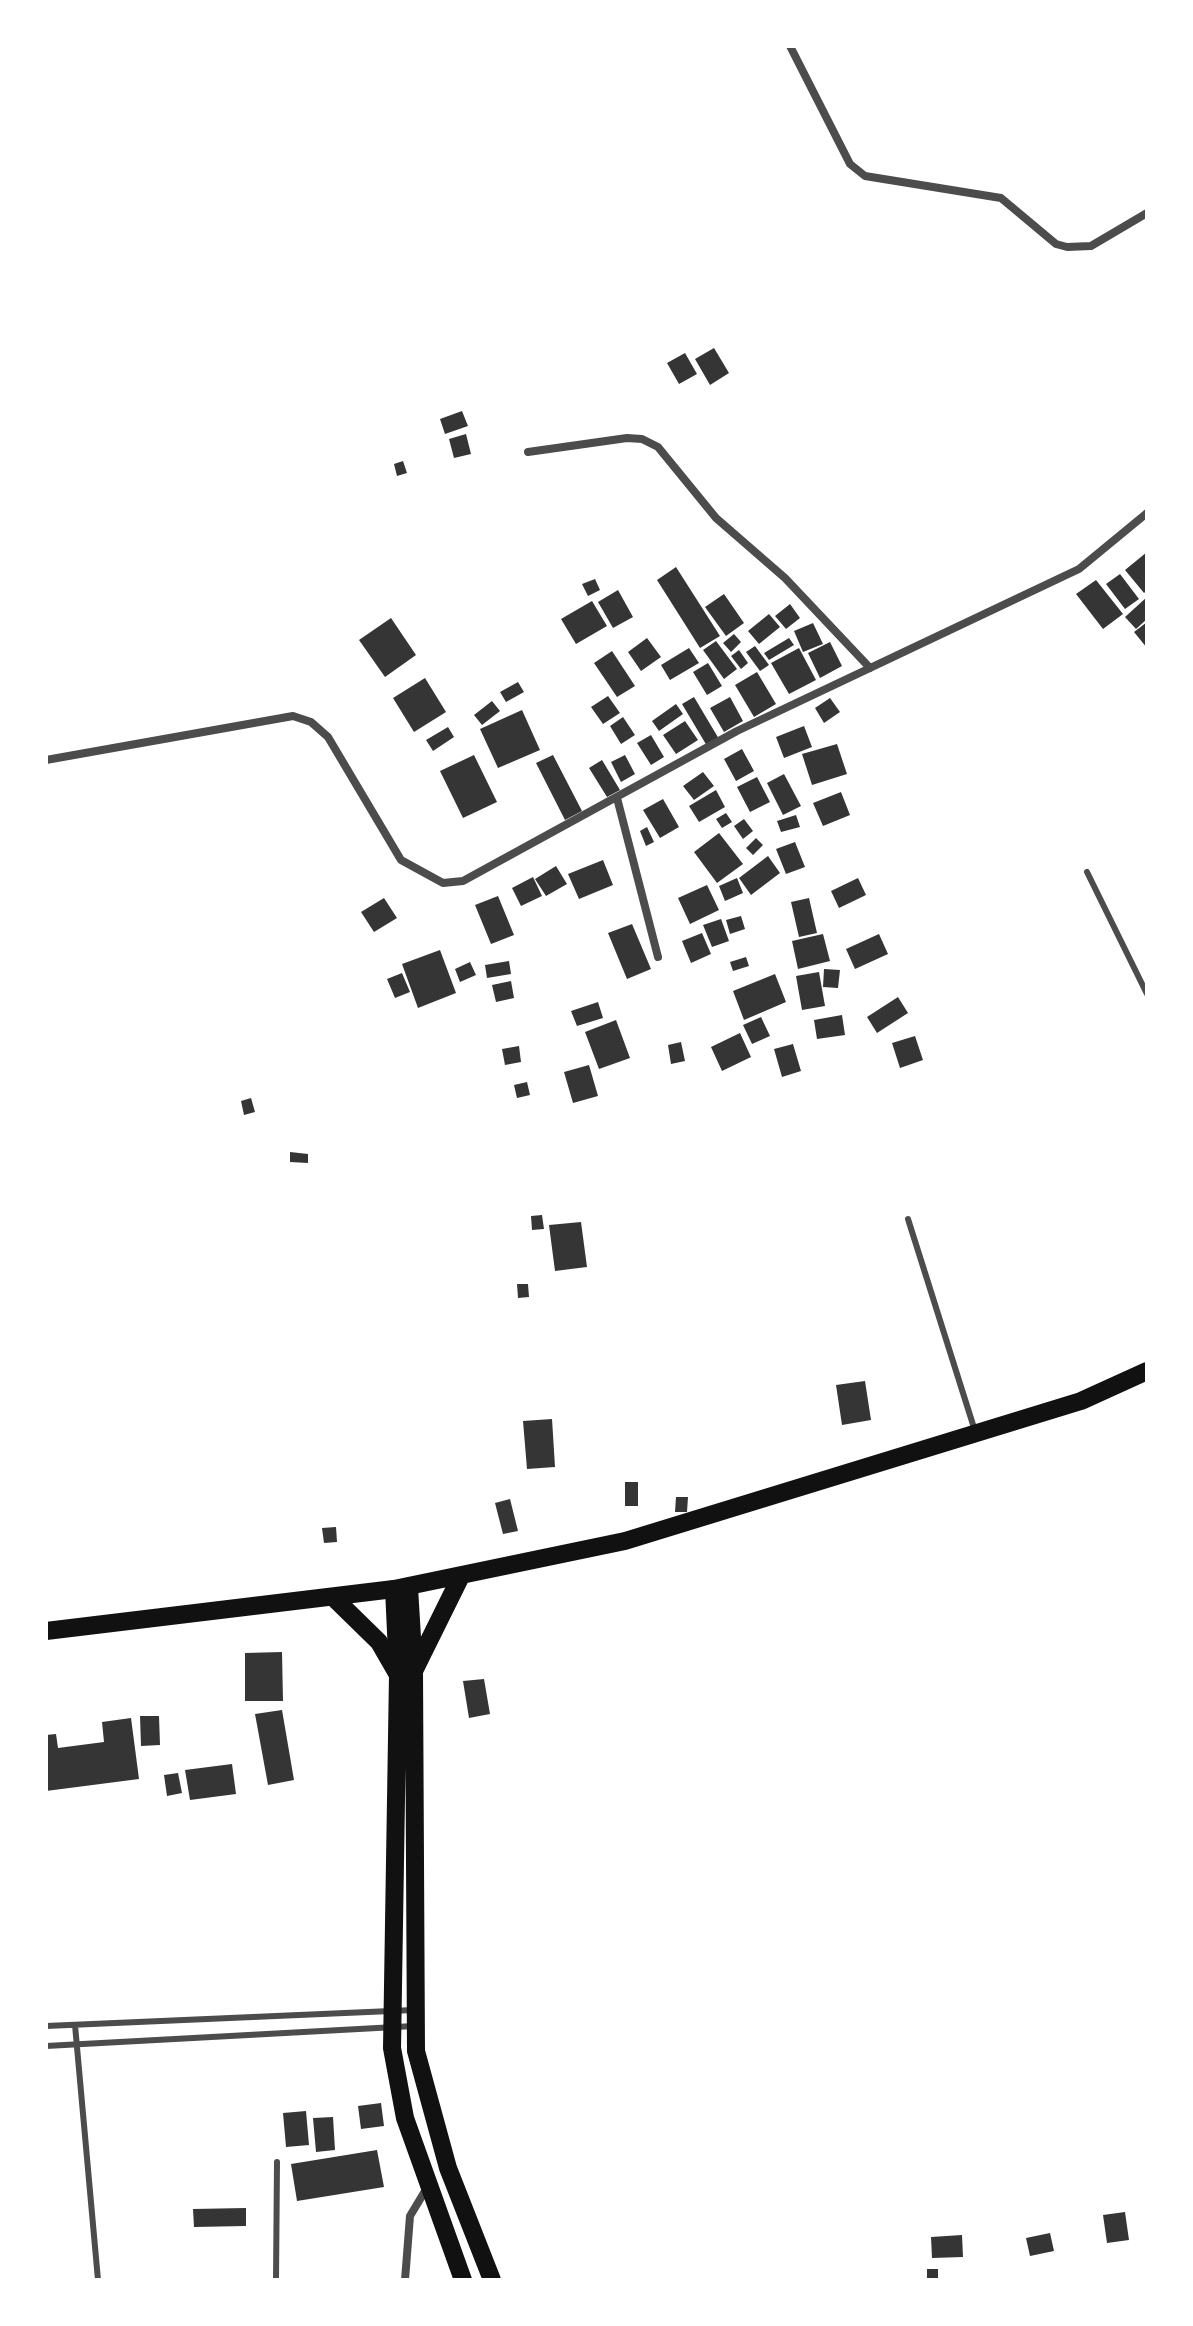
<!DOCTYPE html>
<style>
body{margin:0}
#map{position:relative;width:1193px;height:2326px;overflow:hidden;background:#fff;font-family:"Roboto Condensed",sans-serif}
canvas{display:block}
.frame{position:absolute;inset:0;border:48px solid #fff;pointer-events:none}
</style>
<div id="map">
<canvas width="1193" height="2326"></canvas>
<div class="frame"></div>
</div>
<script>
const ctx = document.querySelector('canvas').getContext('2d');
ctx.lineJoin = 'round';
function fillPath(path, color) { ctx.fillStyle = color; ctx.fill(path, 'evenodd'); }
const shape = rows => new Path2D(rows.map(r => 'M' + r).join(''));
function strokePath(path, color, width, dash) { ctx.strokeStyle = color; ctx.lineWidth = width; ctx.lineCap = dash ? 'butt' : 'round'; ctx.setLineDash(dash || []); ctx.stroke(path); }
const building = shape([
 [714,348,729,373,710,385,695,359],
 [685,353,697,374,679,384,667,363],
 [462,411,468,426,445,434,440,419],
 [466,434,471,454,454,458,449,439],
 [403,461,407,473,397,476,394,464],
 [1147,552,1147,590,1144,593,1125,570],
 [676,567,720,636,700,648,657,580],
 [1120,574,1139,599,1125,609,1106,584],
 [595,579,600,590,588,596,582,584],
 [1096,580,1123,614,1103,629,1076,594],
 [618,590,633,617,613,628,598,602],
 [724,594,744,623,726,636,705,607],
 [1147,597,1147,619,1136,629,1125,617],
 [592,601,607,626,576,644,561,619],
 [790,604,800,618,786,629,775,616],
 [769,614,780,627,759,644,748,631],
 [391,618,416,655,385,677,359,640],
 [1147,622,1147,648,1134,632],
 [813,623,823,644,803,652,794,631],
 [734,634,741,642,731,652,723,643],
 [647,638,661,657,641,671,628,652],
 [789,638,794,645,769,660,764,653],
 [716,641,737,669,724,679,703,650],
 [830,642,842,666,820,678,808,653],
 [755,646,769,665,760,671,746,652],
 [689,648,699,663,670,680,661,665],
 [799,648,816,680,789,694,771,663],
 [739,650,748,663,741,669,731,656],
 [612,651,635,686,617,697,594,663],
 [708,663,722,686,707,695,693,672],
 [757,672,776,704,754,717,735,685],
 [425,678,446,712,414,732,393,698],
 [518,682,524,692,506,702,500,692],
 [608,696,620,713,603,724,591,707],
 [694,697,719,739,707,746,682,704],
 [730,697,743,721,724,732,710,708],
 [830,698,840,712,824,723,815,708],
 [492,701,500,711,482,725,474,715],
 [676,704,683,714,659,731,652,721],
 [522,710,540,750,498,768,480,729],
 [623,717,635,735,621,744,610,726],
 [685,721,698,740,676,754,663,735],
 [804,726,812,747,784,758,776,737],
 [448,727,454,737,433,751,426,740],
 [651,735,664,757,651,765,637,743],
 [837,744,847,774,812,785,802,754],
 [742,749,754,771,736,781,724,759],
 [474,755,497,802,463,818,440,771],
 [553,755,582,811,565,820,536,763],
 [625,755,635,774,621,782,611,762],
 [602,760,620,790,607,797,589,768],
 [703,772,714,786,694,800,683,786],
 [784,774,801,806,783,815,767,783],
 [757,777,770,802,750,812,737,787],
 [716,790,725,807,699,822,689,806],
 [841,792,850,815,823,826,813,803],
 [663,799,679,827,660,838,643,810],
 [726,813,732,822,722,828,716,819],
 [796,815,800,827,781,832,777,821],
 [744,819,753,831,743,839,734,826],
 [647,827,654,842,646,846,640,831],
 [719,833,743,864,717,883,694,852],
 [756,838,763,845,753,855,746,848],
 [795,842,805,867,786,874,776,849],
 [768,856,780,873,751,895,739,878],
 [603,860,613,885,579,899,568,874],
 [556,866,567,884,546,896,535,879],
 [533,877,542,896,521,906,512,888],
 [737,878,743,893,725,901,719,886],
 [858,878,866,895,839,908,831,891],
 [707,885,719,910,690,924,678,898],
 [498,896,514,935,491,944,475,905],
 [384,898,397,918,374,932,361,912],
 [809,898,817,933,799,937,791,902],
 [741,916,745,929,730,934,726,920],
 [721,919,729,941,712,947,703,925],
 [632,924,651,969,627,979,608,933],
 [702,933,711,954,691,963,682,941],
 [823,934,830,961,798,969,792,941],
 [879,934,888,954,855,969,846,949],
 [440,950,456,993,418,1008,402,964],
 [746,957,749,966,733,971,730,962],
 [509,961,511,974,487,978,485,965],
 [470,962,476,975,460,982,455,969],
 [824,969,840,970,838,988,823,987],
 [819,972,825,1006,802,1010,796,976],
 [402,973,410,992,395,998,387,979],
 [775,974,786,1002,744,1020,733,991],
 [511,981,514,998,496,1002,492,985],
 [898,997,908,1013,877,1033,867,1017],
 [598,1002,603,1018,577,1026,571,1011],
 [842,1015,845,1035,817,1039,814,1020],
 [761,1017,770,1036,752,1044,743,1025],
 [616,1020,630,1058,599,1069,585,1032],
 [740,1033,751,1057,722,1071,711,1047],
 [915,1036,923,1060,900,1068,892,1043],
 [681,1042,685,1061,671,1064,668,1045],
 [793,1044,801,1071,782,1077,774,1049],
 [519,1046,521,1062,505,1065,502,1049],
 [589,1065,598,1096,573,1103,564,1072],
 [527,1082,530,1095,517,1098,514,1085],
 [251,1098,255,1112,244,1115,241,1101],
 [290,1152,308,1154,308,1163,290,1162],
 [542,1215,544,1229,532,1230,531,1216],
 [581,1222,587,1267,555,1271,549,1225],
 [517,1284,528,1284,529,1297,518,1298],
 [865,1381,871,1420,842,1425,836,1385],
 [552,1419,555,1467,527,1469,523,1421],
 [625,1482,638,1482,638,1506,625,1506],
 [676,1497,688,1497,687,1512,675,1512],
 [510,1499,518,1531,503,1534,495,1503],
 [336,1527,337,1542,324,1543,322,1528],
 [282,1652,283,1701,245,1701,245,1653],
 [484,1679,490,1714,469,1718,463,1681],
 [282,1710,294,1780,268,1785,255,1714],
 [140,1716,159,1716,160,1745,141,1746],
 [131,1718,139,1779,46,1791,46,1735,56,1734,58,1748,104,1742,102,1722],
 [232,1764,236,1794,190,1800,185,1770],
 [178,1773,182,1793,167,1796,164,1775],
 [381,2103,384,2126,361,2129,358,2106],
 [306,2111,309,2145,286,2147,283,2113],
 [333,2117,335,2150,316,2152,313,2118],
 [377,2150,384,2187,297,2201,291,2164],
 [246,2208,246,2226,194,2227,193,2209],
 [1125,2212,1129,2240,1107,2243,1103,2215],
 [1050,2233,1054,2251,1030,2256,1026,2238],
 [962,2235,963,2257,932,2258,931,2237],
 [927,2269,938,2269,938,2280,927,2280]
]);
const service = shape([
 [1087,872,1147,994],
 [908,1219,975,1431],
 [75,2025,98,2280],
 [46,2026,414,2010],
 [46,2046,414,2026],
 [276,2280,277,2162]
]);
const minor = shape([
 [790,46,850,164,865,176,1001,198,1056,244,1067,247,1091,246,1147,213],
 [528,452,627,438,642,439,658,447,716,518,785,578,870,668],
 [46,760,293,716,311,722,328,737,401,860,443,883,463,881,737,731,1079,569,1147,513],
 [617,798,658,957],
 [405,2280,410,2216,428,2186]
]);
const primary = shape([
 [409,1587,414,1671,416,2051,448,2168,492,2280],
 [394,1589,398,1675,392,2048,405,2118,463,2280]
]);
const trunk = shape([
 [333,1597,379,1642,398,1675],
 [46,1631,394,1589,625,1541,1081,1401,1147,1371],
 [414,1671,461,1576]
]);
fillPath(building, '#353535');
strokePath(service, '#4c4c4c', 6);
strokePath(minor, '#4c4c4c', 8);
strokePath(primary, '#111', 18);
strokePath(trunk, '#111', 18);
</script>
